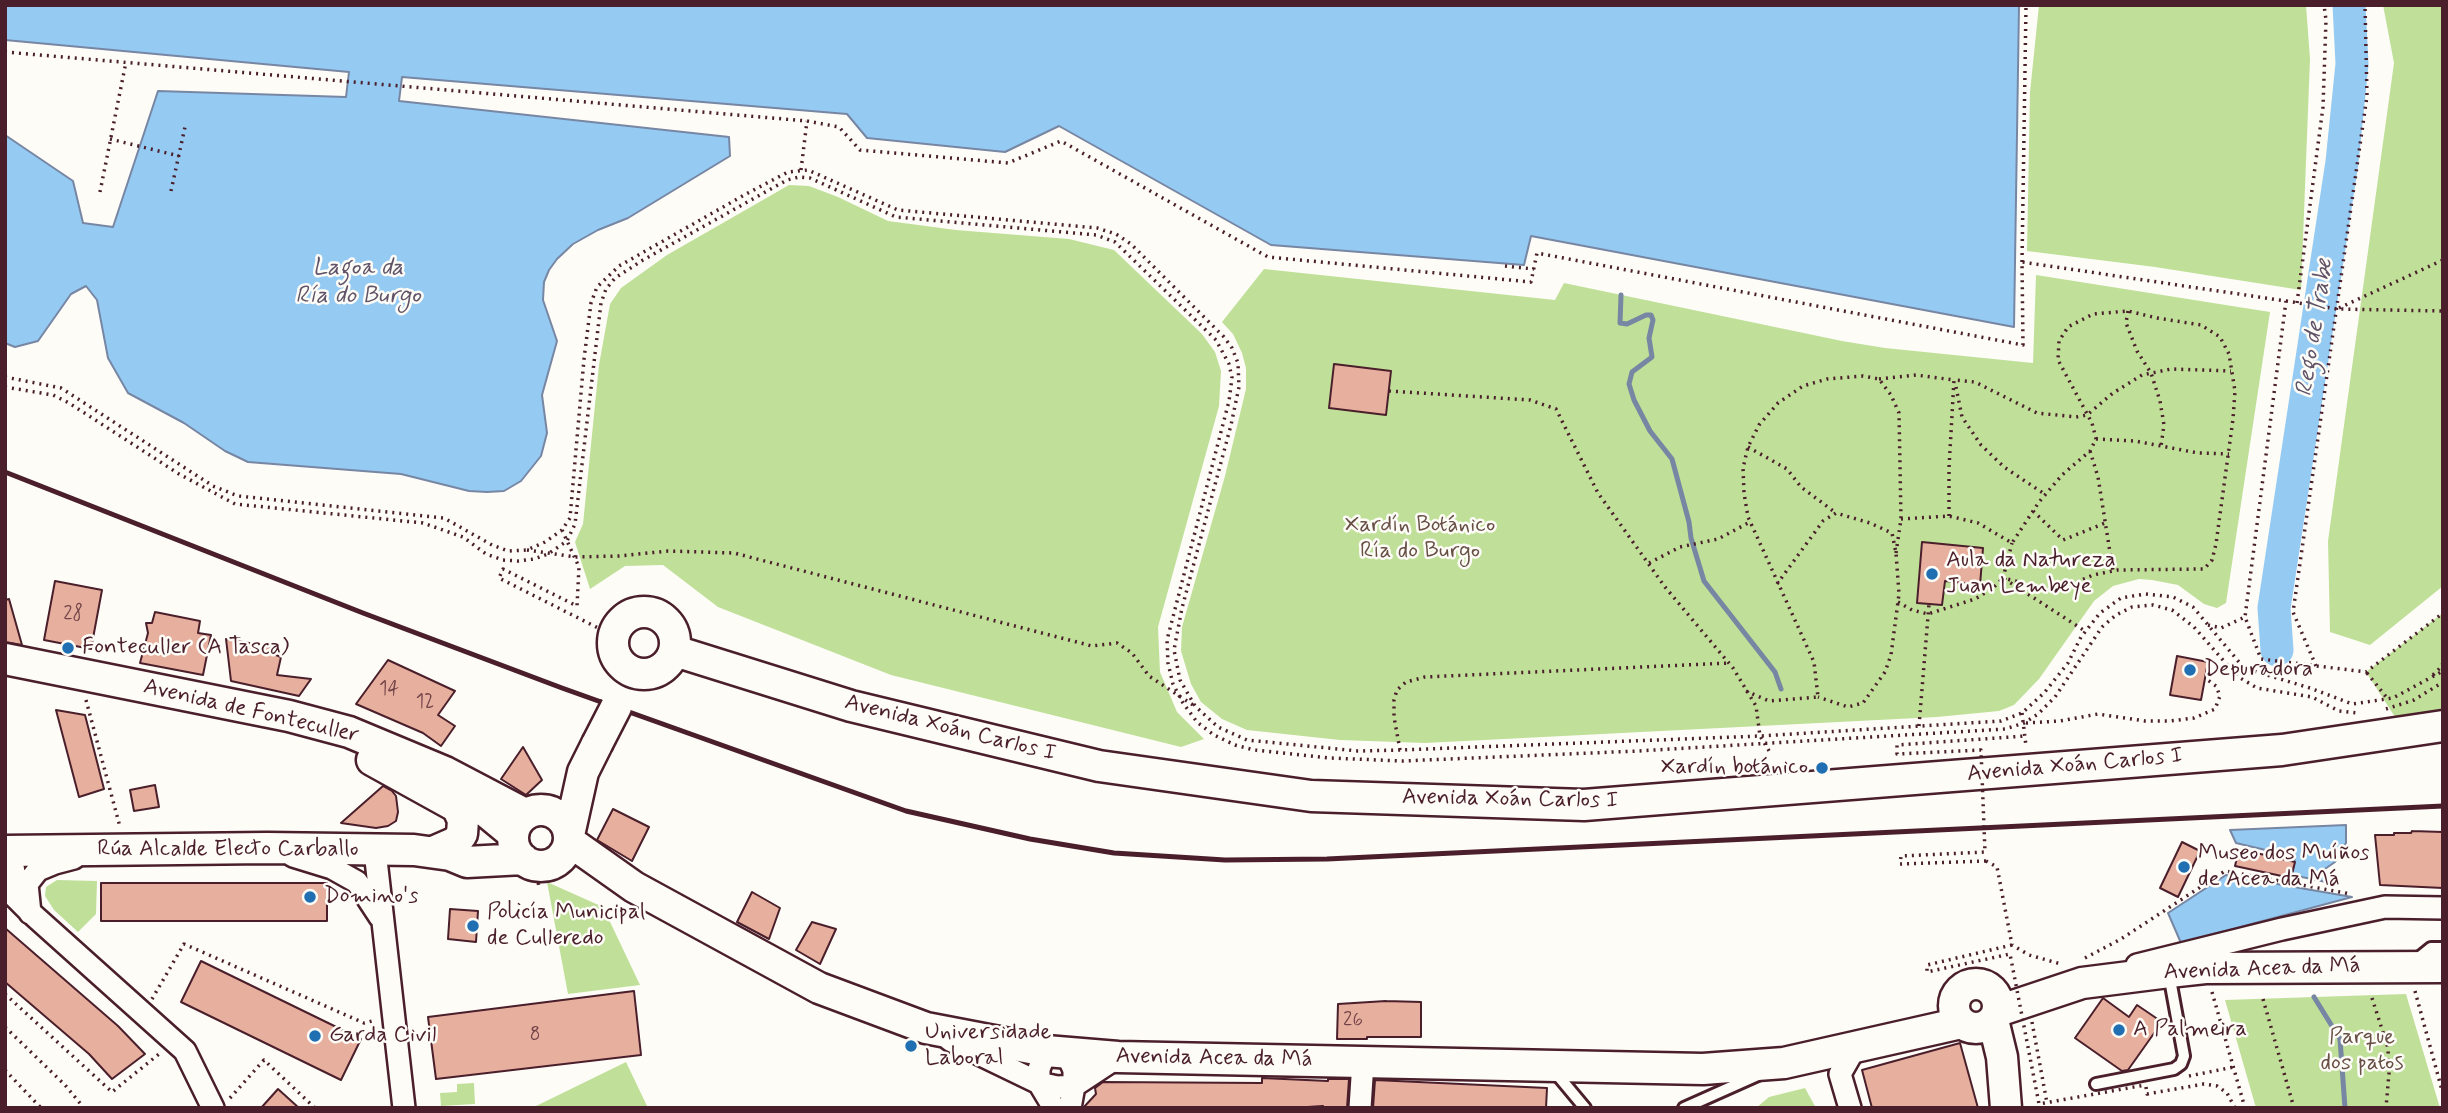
<!DOCTYPE html>
<meta charset="utf-8">
<style>
body{margin:0}
#map{position:relative;width:2448px;height:1113px;overflow:hidden;background:#fdfcf7;font-family:Mynerve,sans-serif}
canvas{display:block}
.frame{position:absolute;inset:0;border:7px solid #4a1f2b;pointer-events:none}
</style>
<div id="map">
<canvas width="2448" height="1113"></canvas>
<div class="frame"></div>
</div>
<script>
const ctx = document.querySelector('canvas').getContext('2d');
ctx.lineJoin = 'round';
function fillPath(path, color) { ctx.fillStyle = color; ctx.fill(path, 'evenodd'); }
const shape = rows => new Path2D(rows.map(r => 'M' + r).join(''));
function strokePath(path, color, width, dash) { ctx.strokeStyle = color; ctx.lineWidth = width; ctx.lineCap = dash ? 'butt' : 'round'; ctx.setLineDash(dash || []); ctx.stroke(path); }
function label(font, color, halo, rows, align = 'center') {
  ctx.font = font + ' Mynerve,sans-serif'; ctx.lineWidth = 5; ctx.setLineDash([]); ctx.textBaseline = 'middle'; ctx.strokeStyle = halo; ctx.fillStyle = color; for (const [text, x, y, turn = 0] of rows) {
    ctx.save(); ctx.translate(x, y); ctx.rotate((+turn || 0) * Math.PI / 180); ctx.textAlign = isNaN(turn) ? turn : align; if (halo) ctx.strokeText(text, 0, 0); ctx.fillText(text, 0, 0); ctx.restore();
  }
}
const green = shape([
 [2039,5,2306,5,2310,59,2301,290,2155,267,2027,251,2030,92],
 [2383,5,2443,5,2443,586,2370,645,2330,632,2328,541,2394,63],
 [789,185,809,186,838,197,888,221,956,230,1069,239,1114,250,1202,334,1215,352,1221,371,1219,406,1158,627,1160,672,1177,712,1204,739,1181,747,891,675,718,607,663,565,625,566,590,589,575,542,583,524,599,365,610,304,621,288,667,255],
 [1264,269,1555,300,1564,283,1842,341,1885,348,2033,363,2036,275,2270,312,2226,603,2217,608,2204,604,2178,585,2152,580,2139,579,2113,586,2094,601,2039,679,2014,705,1999,711,1937,717,1425,743,1340,740,1247,730,1222,719,1201,702,1191,684,1181,651,1182,627,1225,476,1246,389,1246,368,1242,353,1233,334,1222,322],
 [2443,613,2443,712,2397,720,2366,672],
 [57,880,97,881,96,914,78,932,54,910,45,896,46,887],
 [547,882,603,907,640,985,568,994],
 [2406,994,2440,1108,2256,1108,2225,1000],
 [626,1062,648,1108,532,1108],
 [474,1083,475,1104,441,1106,440,1093,457,1092,457,1084],
 [1805,1088,1816,1108,1756,1108,1769,1097]
]);
const water = shape([
 [5,5,2019,5,2014,327,1531,236,1524,265,1271,245,1059,126,1005,152,867,138,847,114,402,77,399,101,729,137,730,156,628,218,598,230,573,244,557,259,549,270,544,282,543,300,557,341,542,395,547,433,541,456,521,481,504,491,487,492,469,491,401,474,248,462,225,451,184,423,128,393,108,358,97,300,86,286,71,294,38,341,15,347,5,343,5,135,73,181,83,223,113,227,158,91,346,97,349,72,5,40,5,5],
 [2346,825,2346,843,2335,862,2322,871,2326,882,2292,875,2295,857,2236,843,2230,830,2346,825],
 [2226,875,2300,888,2352,897,2181,943,2168,913,2226,875]
]);
const stream = shape([
 [1621,295,1620,323,1627,324,1646,315,1651,315,1653,320,1649,338,1652,357,1632,372,1629,384,1634,400,1650,431,1672,459,1689,522,1691,538,1704,581,1775,672,1781,689],
 [2314,997,2340,1039,2345,1108]
]);
const river = shape([
 [2277,650,2274,608,2342,162,2352,64,2349,5]
]);
const building = shape([
 [1334,364,1391,371,1386,415,1329,408,1334,364],
 [1922,542,1983,548,1980,585,1945,581,1942,605,1917,603,1922,542],
 [55,581,102,590,91,649,44,640,55,581],
 [9,599,22,645,5,642,5,600,9,599],
 [155,612,200,621,198,633,211,635,203,675,140,663,148,633,146,623,152,623,155,612],
 [226,639,278,648,276,655,281,657,277,675,311,679,299,696,231,681,226,639],
 [2177,656,2208,662,2201,700,2170,695,2177,656],
 [388,660,455,691,438,715,455,726,441,746,423,733,356,704,388,660],
 [56,710,85,715,104,789,79,797,56,710],
 [523,747,542,780,526,795,501,779,523,747],
 [155,785,159,807,134,811,130,790,155,785],
 [383,786,392,791,396,796,398,812,396,821,388,826,376,828,341,823,383,786],
 [613,809,649,827,632,861,597,840,613,809],
 [2412,831,2443,832,2443,888,2380,885,2375,835,2394,835,2394,833,2411,833,2412,831],
 [2182,842,2200,851,2178,897,2160,888,2182,842],
 [2239,849,2295,862,2291,878,2235,866,2239,849],
 [101,883,327,883,327,921,101,921,101,883],
 [752,892,780,908,769,939,737,922,752,892],
 [450,909,478,911,476,942,448,939,450,909],
 [812,922,836,929,820,964,796,950,812,922],
 [5,928,118,1026,145,1054,112,1079,89,1054,5,982,5,928],
 [201,961,361,1039,341,1080,181,1002,201,961],
 [634,991,641,1055,436,1079,428,1017,634,991],
 [2103,998,2129,1017,2137,1005,2162,1022,2128,1070,2122,1071,2075,1038,2103,998],
 [1386,1001,1421,1002,1421,1037,1367,1037,1367,1039,1337,1039,1338,1004,1386,1001],
 [1960,1043,1978,1108,1872,1108,1862,1070,1960,1043],
 [1262,1078,1328,1081,1328,1079,1349,1079,1347,1108,1322,1108,1323,1106,1292,1108,1083,1108,1096,1094,1095,1088,1103,1082,1262,1083,1262,1078],
 [1375,1080,1547,1088,1546,1108,1373,1108,1375,1080],
 [278,1089,299,1108,261,1108,278,1089]
]);
const path = shape([
 [5,52,807,121,839,127,860,150,1008,163,1061,141,1268,257,1531,282,1537,253,2023,345,2022,262,2286,301,2245,617,2261,659,2366,672,2443,613],
 [110,139,179,156],
 [801,170,807,121],
 [171,191,185,127],
 [100,192,126,62],
 [2022,262,2026,5],
 [1505,266,1534,269],
 [2286,301,2337,309,2443,311],
 [2297,303,2323,107,2326,20,2324,5],
 [2339,308,2443,260],
 [2128,311,2126,323,2137,351,2151,373,2160,401,2164,425,2161,446],
 [5,377,61,388,213,486,238,496,444,518,492,545,508,551,527,550,545,542,562,530,570,518,584,359,591,303,597,287,619,266,746,194,788,172,808,170,898,210,1097,228,1116,234,1131,244,1224,337,1232,348,1238,363,1239,387,1231,425,1182,608,1174,650,1180,680,1195,706,1218,727,1247,740,1358,751,1400,750,1760,736,2001,721,2022,713,2044,693,2068,663,2081,637,2100,613,2121,598,2145,594,2173,597,2193,607,2244,668,2310,688,2352,704,2393,698,2443,671],
 [1879,379,1916,375,1954,380],
 [5,387,53,395,69,403,179,474,235,504,423,523,463,537,486,554,503,560,518,561,534,559,548,554,567,541,575,524,601,303,606,289,615,278,643,260,787,180,799,177,810,178,896,217,1096,235,1115,242,1216,340,1229,364,1232,378,1229,401,1167,640,1168,663,1173,684,1183,703,1197,722,1214,735,1235,745,1254,750,1330,758,1402,761,1638,751,2005,729,2024,723,2038,714,2055,697,2102,627,2116,615,2132,607,2153,605,2172,610,2194,627,2237,676,2257,688,2312,697,2339,711,2357,713],
 [1956,387,1962,417,1981,445,2004,467,2043,493],
 [1389,391,1530,400,1556,409,1598,493,1665,587,1733,668,1756,706,1760,736,1771,754],
 [2096,439,2135,441,2198,453,2229,454],
 [1748,447,1787,469,1801,487,1836,513],
 [2090,451,2098,477,2113,571],
 [2033,511,2063,540,2105,523],
 [1949,516,1949,468,1954,380,1975,382,2037,413,2076,417,2087,415,2113,393,2142,375,2171,369,2231,371],
 [1901,519,1949,516,1978,523,2012,543,2039,502,2062,475,2090,451,2096,439,2092,423,2058,360,2059,341,2068,327,2093,314,2128,311,2157,318,2201,325,2220,337,2229,354,2235,391,2233,419,2216,544,2212,560,2204,569,2118,570,2093,575,2075,583,2045,588,2003,578,2012,543],
 [562,530,579,567,577,606,503,569,499,578,614,636],
 [527,550,575,557,619,556,668,551,734,553,1092,646,1117,643,1132,653,1149,676,1193,705],
 [1649,563,1680,547,1718,539,1750,522],
 [1777,584,1823,521,1836,513,1870,523,1892,533,1896,553,1899,594,1891,655,1885,672,1863,703,1848,707,1818,697],
 [1898,602,1912,610,1928,614,1975,599,1993,588,2003,578,2085,631],
 [2208,625,2221,628,2245,617],
 [2316,666,2293,612,2367,96,2365,5],
 [2367,673,2387,698],
 [2433,675,2442,666,2443,662],
 [1746,691,1769,701,1818,697,1814,662,1748,517,1744,493,1743,468,1748,447,1759,425,1778,403,1803,386,1827,379,1863,376,1879,379,1891,395,1899,413,1901,519,1896,553],
 [86,700,120,827],
 [2386,709,2414,700,2443,682],
 [2022,713,2026,746],
 [2026,723,2060,721,2098,714,2145,721,2170,721,2194,718,2215,709,2220,696,2216,686,2205,678],
 [1919,726,1929,604],
 [1400,750,1394,717,1394,700,1397,690,1406,682,1425,677,1729,663],
 [1986,861,1997,867,2012,945,2029,955,2061,964],
 [537,876,539,887],
 [2085,958,2121,939,2225,871,2351,894],
 [2415,991,2443,1094],
 [2212,992,2245,1108],
 [5,994,112,1092,159,1054],
 [2372,998,2388,1048,2389,1073,2386,1108],
 [152,999,184,944,364,1023,376,1020],
 [2263,999,2294,1108],
 [2032,1022,2047,1103],
 [5,1027,65,1085,84,1108],
 [5,1070,41,1108],
 [2189,1076,2234,1067],
 [2146,1087,2147,1094,2204,1084,2217,1086,2227,1093,2235,1108],
 [230,1098,264,1060,315,1108]
]);
const lane = shape([
 [2415,961,2431,948,2443,948],
 [1555,1072,1585,1108],
 [2096,1084,2174,1069,2181,1064,2184,1056,2169,974],
 [1684,1108,1758,1075]
]);
const street = shape([
 [375,851,404,1108],
 [5,854,10,851,17,888,25,902],
 [293,856,332,868,357,882,380,917],
 [5,887,31,913,185,1051,213,1108],
 [30,913,27,884,38,870,55,863,74,858],
 [2137,965,2282,929,2385,907,2443,908],
 [950,1040,1039,1083,1054,1108],
 [1046,1051,1039,1069,1039,1083,1057,1087,1074,1086,1074,1070,1066,1052],
 [1070,1108,1074,1086,1118,1057],
 [1360,1108,1363,1062],
 [1850,1108,1840,1074,1856,1046]
]);
const secondary = shape([
 '613 643a31 31 0 1 1 62 0a31 31 0 1 1-62 0Z',
 [675,651,851,706,1099,766,1311,796,1584,805,2282,750,2443,726],
 [5,659,289,716,349,732,445,772,525,814],
 [372,760,457,807,463,820,462,834,456,842,433,852],
 [473,801,513,834],
 '513 838a28 28 0 1 1 56 0a28 28 0 1 1-56 0Z',
 [569,835,583,772,597,744],
 [569,841,634,887,819,988,926,1028,1046,1051,1118,1057,1703,1069,1784,1063,1961,1023],
 [5,851,267,848,414,850,450,855,467,862,523,859],
 '1954 1006a22 22 0 1 1 44 0a22 22 0 1 1-44 0Z',
 [1998,1011,2082,983,2169,972,2205,968,2443,967],
 [1993,1020,2002,1057,2006,1108]
]);
const rail = shape([
 [5,472,363,613,562,688,906,811,1030,839,1114,853,1225,860,1327,859,2443,806]
]);
const pathBridge = shape([
 [1986,861,1900,864,1901,856,1985,852,1981,750,1897,754,1897,745,2025,736],
 [2012,945,1927,965,1927,972,2010,954,2039,1104,2145,1085]
]);
const secondaryBridge = shape([
 [597,744,616,707]
]);
const markers = [
 [1932,574,7,"#1f6fb2"],
 [68,648,7,"#1f6fb2"],
 [2190,670,7,"#1f6fb2"],
 [1822,768,7,"#1f6fb2"],
 [2184,867,7,"#1f6fb2"],
 [310,897,7,"#1f6fb2"],
 [473,926,7,"#1f6fb2"],
 [2119,1030,7,"#1f6fb2"],
 [315,1036,7,"#1f6fb2"],
 [911,1046,7,"#1f6fb2"]
];
const numberNames = [
 ["28",73,615],
 ["14",389,690],
 ["12",425,703],
 ["26",1353,1021],
 ["8",535,1036]
];
const parkNames = [
 ["Xardín Botánico",1420,526],
 ["Ría do Burgo",1420,552],
 ["Parque",2362,1038],
 ["dos patos",2362,1064]
];
const poiNames = [
 ["Aula da Natureza",1946,561],
 ["Juan Lembeye",1946,587],
 ["Fonteculler (A Tasca)",82,648],
 ["Depuradora",2204,670],
 ["Xardín botánico",1808,768,"right"],
 ["Museo dos Muíños",2198,854],
 ["de Acea da Má",2198,880],
 ["Domino's",324,897],
 ["Policía Municipal",487,913],
 ["de Culleredo",487,939],
 ["A Palmeira",2133,1030],
 ["Universidade",925,1033],
 ["Laboral",925,1059],
 ["Garda Civil",329,1036]
];
const streetNames = [
 ["Avenida de Fonteculler",251,712,13],
 ["Avenida Xoán Carlos I",950,729,14],
 ["Avenida Xoán Carlos I",2075,766,-5],
 ["Avenida Xoán Carlos I",1510,800,1],
 ["Rúa Alcalde Electo Carballo",228,850],
 ["Avenida Acea da Má",2262,970,-2],
 ["Avenida Acea da Má",1214,1059,1]
];
const waterNames = [
 ["Lagoa da",358,269],
 ["Ría do Burgo",358,297],
 ["Rego de Trabe",2316,328,-81]
];
fillPath(green, '#c0e099');
fillPath(water, '#95cbf3');
strokePath(water, '#7786a3', 2);
strokePath(stream, '#7786a3', 5);
strokePath(river, '#95cbf3', 33);
fillPath(building, '#e7af9e');
strokePath(building, '#4a1f2b', 2);
strokePath(lane, '#4a1f2b', 16);
strokePath(street, '#4a1f2b', 26);
strokePath(secondary, '#4a1f2b', 35);
strokePath(path, '#4a1f2b', 3.5, [2, 5]);
strokePath(lane, '#fdfcf7', 10);
strokePath(street, '#fdfcf7', 21);
strokePath(secondary, '#fdfcf7', 30);
strokePath(rail, '#4a1f2b', 5);
strokePath(secondaryBridge, '#4a1f2b', 35, []);
strokePath(pathBridge, '#4a1f2b', 3.5, [2, 5]);
strokePath(secondaryBridge, '#fdfcf7', 30);
for (const [x, y, r, color] of markers) { const dot = new Path2D(); dot.arc(x, y, r, 0, 2 * Math.PI); ctx.fillStyle = color; ctx.fill(dot); strokePath(dot, '#fdfcf7', 2.5); }
label('19px', '#714348', null, numberNames);
label('23px', '#684f46', '#fdfcf7', parkNames);
label('23px', '#4a1f2b', '#fdfcf7', poiNames, 'left');
label('23px', '#4a1f2b', '#fdfcf7', streetNames);
label('italic 24px', '#605367', '#fdfcf7', waterNames);
</script>
